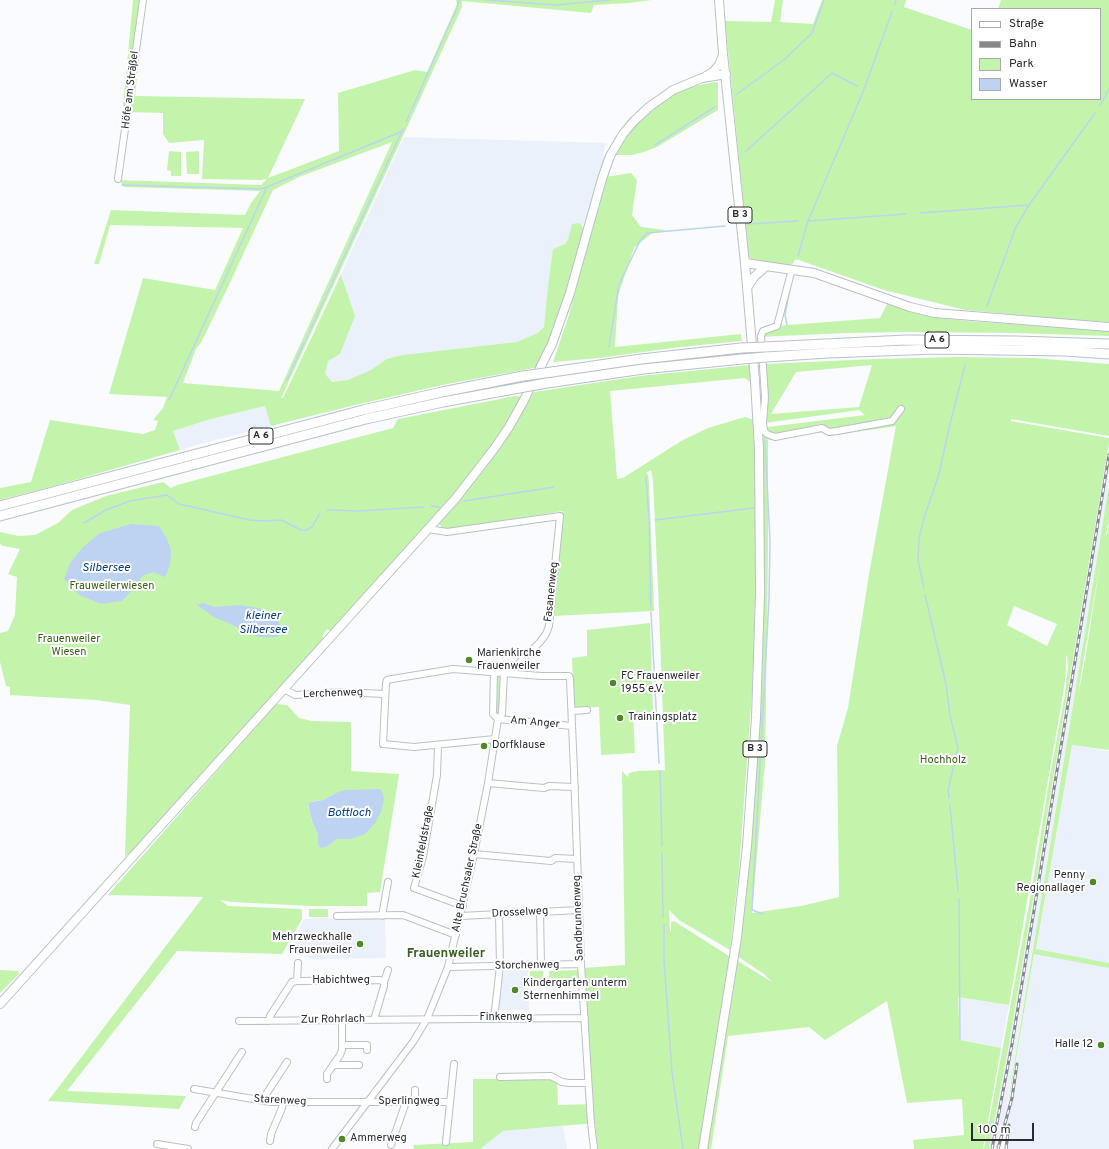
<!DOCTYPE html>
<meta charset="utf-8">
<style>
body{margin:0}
#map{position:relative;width:1109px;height:1149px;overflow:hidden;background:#f9fbff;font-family:Overpass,sans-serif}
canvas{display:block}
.legend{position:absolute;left:971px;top:8px;width:130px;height:92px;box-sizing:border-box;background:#fff;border:1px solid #a9aaac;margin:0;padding:5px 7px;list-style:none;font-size:12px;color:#292b2f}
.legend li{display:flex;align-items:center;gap:8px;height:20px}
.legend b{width:20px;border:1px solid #a9aaac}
.scale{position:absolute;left:971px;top:1123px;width:63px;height:18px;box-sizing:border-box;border:2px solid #292b2f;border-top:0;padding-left:5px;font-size:12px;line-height:14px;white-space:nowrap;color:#292b2f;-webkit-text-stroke:3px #fff;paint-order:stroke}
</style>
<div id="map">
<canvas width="1109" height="1149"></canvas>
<ul class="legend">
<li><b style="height:5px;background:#fff"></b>Straße</li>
<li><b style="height:5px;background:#86888c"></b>Bahn</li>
<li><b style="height:11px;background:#c4f4ac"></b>Park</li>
<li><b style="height:11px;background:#bed3f1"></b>Wasser</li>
</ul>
<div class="scale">100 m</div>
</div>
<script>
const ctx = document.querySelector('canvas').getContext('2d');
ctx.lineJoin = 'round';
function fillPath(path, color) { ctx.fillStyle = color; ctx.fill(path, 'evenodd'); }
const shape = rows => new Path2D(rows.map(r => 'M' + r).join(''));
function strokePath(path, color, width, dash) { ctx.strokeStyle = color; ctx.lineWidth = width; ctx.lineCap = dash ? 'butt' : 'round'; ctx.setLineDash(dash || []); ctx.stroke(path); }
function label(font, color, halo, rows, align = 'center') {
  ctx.font = font + ' Overpass,sans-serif'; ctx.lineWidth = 4; ctx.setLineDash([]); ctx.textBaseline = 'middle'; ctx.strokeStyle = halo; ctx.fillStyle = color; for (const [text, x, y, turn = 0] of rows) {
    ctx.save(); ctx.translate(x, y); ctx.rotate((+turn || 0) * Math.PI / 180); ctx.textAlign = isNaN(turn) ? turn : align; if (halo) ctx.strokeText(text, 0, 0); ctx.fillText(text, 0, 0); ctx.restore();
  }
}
const built = shape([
 [404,137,606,143,603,152,605,161,551,340,284,398],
 [266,406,271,426,203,443,180,450,173,431,211,419],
 [1109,442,1109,485,1006,1112,1010,1098,1034,953,1109,968,1109,1149,1004,1149,1008,1119,1000,1149,989,1149,1009,1044],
 [1072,745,1109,751,1109,963,1036,950],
 [385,917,386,958,310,959,292,946,304,919],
 [504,970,528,970,529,1010,499,1010],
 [958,997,1009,1005,1001,1048,960,1040],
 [563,1126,567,1149,480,1149,502,1131]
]);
const green = shape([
 [133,0,145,0,135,96,305,99,268,178,339,151,338,93,415,70,427,72,457,4,456,0,652,0,629,3,594,5,591,13,462,1,462,7,409,123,281,398,283,398,341,275,355,316,340,354,328,361,325,374,332,382,348,380,371,370,387,359,403,355,517,342,538,333,544,327,548,287,553,249,565,244,568,240,572,224,580,223,585,232,552,340,539,367,447,384,355,405,271,426,265,406,211,419,173,431,180,450,61,484,0,500,0,488,31,482,50,420,143,434,155,430,158,421,153,420,163,408,167,397,109,394,143,278,215,290,243,228,110,225,99,264,94,264,111,210,245,215,251,203,260,191,124,187,119,180,261,185,267,179,260,180,202,179,204,140,169,143,163,134,163,113,130,112,131,107,123,106],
 [392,142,279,391,183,383,196,349,202,341,227,289,273,190,299,177],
 [775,0,783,0,780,22,813,24,822,0,906,0,904,7,972,30,972,99,1100,99,1100,9,998,9,1001,0,1109,0,1109,323,965,310,884,290,796,259,791,266,754,261,749,257,725,21,771,22],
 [715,82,718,83,718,110,657,147,644,152,632,155,614,155,631,128,655,106,688,87],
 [169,151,181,152,181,176,171,176,171,171,167,170],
 [199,151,199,174,187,174,186,152],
 [631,173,637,180,632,215,641,227,666,230,651,234,634,248,618,296,615,347,741,334,742,341,680,347,599,358,553,362,569,315,605,177],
 [887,304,932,317,967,321,1109,331,1109,336,1015,333,906,332,846,333,758,337,761,329,775,326,880,318],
 [959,357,1033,358,1109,364,1109,436,1011,419,1011,421,1109,438,1109,442,1009,1044,989,1149,984,1149,1032,888,1050,776,1065,694,1068,667,1067,655,1066,656,1066,672,1063,694,1009,1005,958,997,960,1040,1001,1048,983,1149,914,1149,913,1140,964,1135,962,1099,907,1103,887,1001,825,1040,809,1027,728,1036,711,1149,705,1149,736,960,772,982,764,974,737,956,749,865,754,806,762,678,764,545,762,436,760,428,865,415,859,410,765,423,765,413,767,410,765,364,874,359],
 [872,365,859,407,771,414,796,372],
 [896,426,869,574,848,708,837,746,839,897,801,906,752,913,765,763,768,554,768,440,766,438,769,440,822,432,830,436],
 [1014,606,1057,624,1047,646,1007,625],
 [750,365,750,382,745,378,610,391,617,479,623,478,681,441,708,428,745,417,755,420,756,449,755,506,757,536,752,693,739,869,730,950,679,920,669,910,670,931,671,931,671,922,674,921,732,958,699,1149,598,1149,595,1123,503,1131,480,1149,413,1149,414,1145,473,1142,473,1079,557,1079,558,1105,593,1104,584,968,625,965,622,771,628,777,629,773,638,771,665,770,659,610,653,481,651,470,646,473,648,474,649,482,654,611,553,616,563,511,456,528,443,528,439,524,516,422,534,392,640,376],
 [515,396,521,396,513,414,476,468,459,489,332,632,327,629,322,636,325,640,294,671,267,703,133,851,125,856,130,705,96,700,10,695,10,687,6,686,0,662,0,633,8,631,15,615,17,577,8,574,20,549,3,546,0,544,0,532,18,536,35,535,58,523,72,510,106,496,163,482,171,488,177,485,393,428,398,419],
 [1109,485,1109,521,1105,538,1107,534,1109,525,1109,750,1072,745,1036,949,1109,963,1109,968,1034,954,1007,1112,1011,1083],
 [1100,564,1085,660,1078,694,1083,663],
 [650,623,653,712,633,714,635,753,601,755,599,707,574,708,572,658,587,656,587,630],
 [496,677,502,677,500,714,494,714],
 [276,704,287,705,299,718,312,721,351,722,351,771,399,774,380,892,367,893,367,906,311,906,232,902,220,900,228,906,302,909,302,919,282,954,177,951,67,1091,186,1096,179,1109,48,1101,203,897,108,895],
 [336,793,351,839,336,838,331,844,326,847,318,844,318,835,312,821,308,805,311,802,323,800],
 [309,909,328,909,328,917,309,917],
 [0,970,18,971,19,974,0,993],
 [579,970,580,986,550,986,549,971],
 [530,971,543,971,543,986,530,986]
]);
const water = shape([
 [131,524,159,526,167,539,171,550,170,565,165,577,153,572,142,576,138,584,122,601,101,604,79,595,64,579,70,563,83,547,100,533],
 [203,603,214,607,240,605,258,608,274,613,279,622,281,631,277,637,259,637,214,617,197,605],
 [380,789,383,794,384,800,381,812,375,823,365,834,351,839,336,839,331,844,326,847,320,848,318,844,318,835,312,821,308,804,311,802,323,800,336,793,345,790]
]);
const stream = shape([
 [486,0,556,5,610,0],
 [895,4,896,0],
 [737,94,785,59,812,33,824,0],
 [1100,106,1109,89],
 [406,122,457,8,459,0],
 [655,145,715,107],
 [745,152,832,73,857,86],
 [122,185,260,189,267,187],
 [920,213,1029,205],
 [809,221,906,214],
 [748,224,798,221],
 [798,256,808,221,863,92,892,12],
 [987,306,1015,229,1029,205,1095,113],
 [787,325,785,315,791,283],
 [609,347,619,284,640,241,647,233,725,226],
 [287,380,403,129],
 [169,400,267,187,403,131],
 [646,477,649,520,651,607],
 [464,501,554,487],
 [431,506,439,507],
 [327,510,360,511,423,507],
 [655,520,754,508],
 [84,523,106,510,130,501,167,495,179,504,250,520,266,521,281,520,301,530,306,530,312,527,320,513],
 [924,588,918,560,919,538,924,518,939,474,950,424,965,365],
 [925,595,946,684,950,716,958,748,948,790,949,798],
 [651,612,659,763],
 [660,771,662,846],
 [950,805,958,891],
 [662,853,663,917],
 [959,899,960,1040],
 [763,914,752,910,769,599,770,542,765,441],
 [664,924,664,960,672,1072,683,1149]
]);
const minor = shape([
 [118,179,143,0],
 [792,269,777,326,763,331,761,336,765,397,763,423,764,431,767,434,775,437,822,428,829,432,837,431,892,421,901,409],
 [428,529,447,532,560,516,549,626,546,634,540,642,516,666,504,673],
 [494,672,493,714,498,719],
 [284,689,295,695,342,692,385,694],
 [572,711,587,710],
 [498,719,572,726],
 [495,739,414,747,383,744,386,683,387,680,392,679,453,669,541,676,569,676,570,679,574,771,581,964,591,1123,594,1149],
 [438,745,437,775,423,857,414,888,463,906],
 [488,783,544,788,549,786,575,787],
 [474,854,551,861,555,858,577,859],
 [540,912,541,965],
 [337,916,403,915,456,935],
 [382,916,388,882],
 [461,916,579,910],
 [448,967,581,964],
 [297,981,298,963],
 [384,982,388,970],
 [494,1019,500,966,499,914],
 [239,1021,585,1018],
 [269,1021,270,1016,292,982,297,981,380,980,384,982,384,986,374,1020],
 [342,1045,367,1045,367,1050],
 [333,1065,359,1065],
 [500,1077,551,1076,562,1082,569,1083,588,1083],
 [327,1079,327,1074,340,1055,342,1050,342,1020],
 [194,1089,271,1102,450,1102],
 [263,1101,265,1096,287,1062],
 [415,1102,415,1090],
 [195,1127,196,1123,242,1052],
 [270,1141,271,1134,282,1108,283,1102],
 [446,1142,454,1064],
 [157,1144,188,1149],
 [391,1145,406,1102],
 [332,1149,413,1042,427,1019,448,967,474,854,488,783,498,719,502,714,504,673]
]);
const major = shape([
 [706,76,713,72,719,65,723,55],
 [745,263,814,273,910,307,935,313,1109,327],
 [747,288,754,277,763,269],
 [0,1004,428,529,456,498,494,449,509,427,523,402,552,344,570,293,602,179,610,156,623,134,634,121,649,107,673,90,702,78,726,74],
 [703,1149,737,937,747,846,756,718,760,593,759,449,755,381,745,263,723,54,719,0]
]);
const highway = shape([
 [765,347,906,340,1016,341,1109,344],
 [766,357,828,353,935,349,1065,351,1109,354],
 [552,372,641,359,741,348],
 [547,383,643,369,742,359],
 [0,506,363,410,442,392,523,376],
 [0,516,366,419,443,402,519,388]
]);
const rail = shape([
 [992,1149,1012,1044,1109,455],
 [998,1149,1012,1098,1017,1064],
 [1006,1149,1009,1125]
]);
const highwayBridge = shape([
 [741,348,765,347],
 [742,359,766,357],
 [523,376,552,372],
 [519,388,547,383]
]);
const markers = [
 [469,660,4,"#4e8926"],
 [613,683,4,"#4e8926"],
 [620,718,4,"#4e8926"],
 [484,746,4,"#4e8926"],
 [1093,882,4,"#4e8926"],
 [360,944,4,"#4e8926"],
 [515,990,4,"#4e8926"],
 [1101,1045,4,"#4e8926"],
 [342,1139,4,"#4e8926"]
];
const shields = [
 [740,215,24],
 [937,340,24],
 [261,436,24],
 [755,749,24]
];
const shieldNames = [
 ["B 3",740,215],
 ["A 6",937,340],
 ["A 6",261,436],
 ["B 3",755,749]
];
const streetNames = [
 ["Höfe am Sträßel",131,90,-83],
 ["Fasanenweg",552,592,-84],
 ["Lerchenweg",333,694,-2],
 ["Am Anger",535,723,5],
 ["Kleinfeldstraße",424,842,-79],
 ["Alte Bruchsaler Straße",468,878,-78],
 ["Drosselweg",520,913,-3],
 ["Sandbrunnenweg",579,918,-92],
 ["Storchenweg",527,966,-1],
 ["Habichtweg",341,981],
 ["Finkenweg",506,1018],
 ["Zur Rohrlach",333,1020,-1],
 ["Starenweg",280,1101,3],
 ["Sperlingweg",409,1102]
];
const parkNames = [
 ["Frauweilerwiesen",112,587],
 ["Frauenweiler",69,640],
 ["Wiesen",69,653],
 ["Hochholz",943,761]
];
const poiNames = [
 ["Marienkirche",477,654],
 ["Frauenweiler",477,667],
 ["FC Frauenweiler",621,677],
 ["1955 e.V.",621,690],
 ["Trainingsplatz",628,718],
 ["Dorfklause",492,746],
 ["Penny",1085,876,"right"],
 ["Regionallager",1085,889,"right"],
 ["Mehrzweckhalle",352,938,"right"],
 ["Frauenweiler",352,951,"right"],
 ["Kindergarten unterm",523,984],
 ["Sternenhimmel",523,997],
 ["Halle 12",1093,1045,"right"],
 ["Ammerweg",350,1139]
];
const waterNames = [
 ["Silbersee",106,569],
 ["kleiner",263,617],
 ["Silbersee",263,631],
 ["Bottloch",349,814]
];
const quarterNames = [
 ["Frauenweiler",446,954]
];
fillPath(built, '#eaf1fb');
fillPath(green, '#c4f4ac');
fillPath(water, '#bed3f1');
strokePath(stream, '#bed3f1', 1.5);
strokePath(minor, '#bac0ca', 8);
strokePath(major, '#bac0ca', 10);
strokePath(highway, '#bac0ca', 11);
strokePath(minor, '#fff', 6);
strokePath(major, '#fff', 8);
strokePath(highway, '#fff', 9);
strokePath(rail, '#86888c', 3);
strokePath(rail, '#fff', 1.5, [4.5]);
strokePath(highwayBridge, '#bac0ca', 11, []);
strokePath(highwayBridge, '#fff', 9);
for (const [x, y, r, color] of markers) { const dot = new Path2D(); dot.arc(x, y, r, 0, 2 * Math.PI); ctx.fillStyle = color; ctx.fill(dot); strokePath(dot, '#fff', 1.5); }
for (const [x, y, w] of shields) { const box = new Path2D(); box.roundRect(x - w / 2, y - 8, w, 16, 3); ctx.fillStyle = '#fff'; ctx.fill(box); strokePath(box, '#292b2f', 1); }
label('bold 10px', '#292b2f', null, shieldNames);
label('11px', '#292b2f', '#fff', streetNames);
label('11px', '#366415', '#fff', parkNames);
label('11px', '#292b2f', '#fff', poiNames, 'left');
label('italic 12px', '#003f93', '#fff', waterNames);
label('bold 13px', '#385f21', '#fff', quarterNames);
</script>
